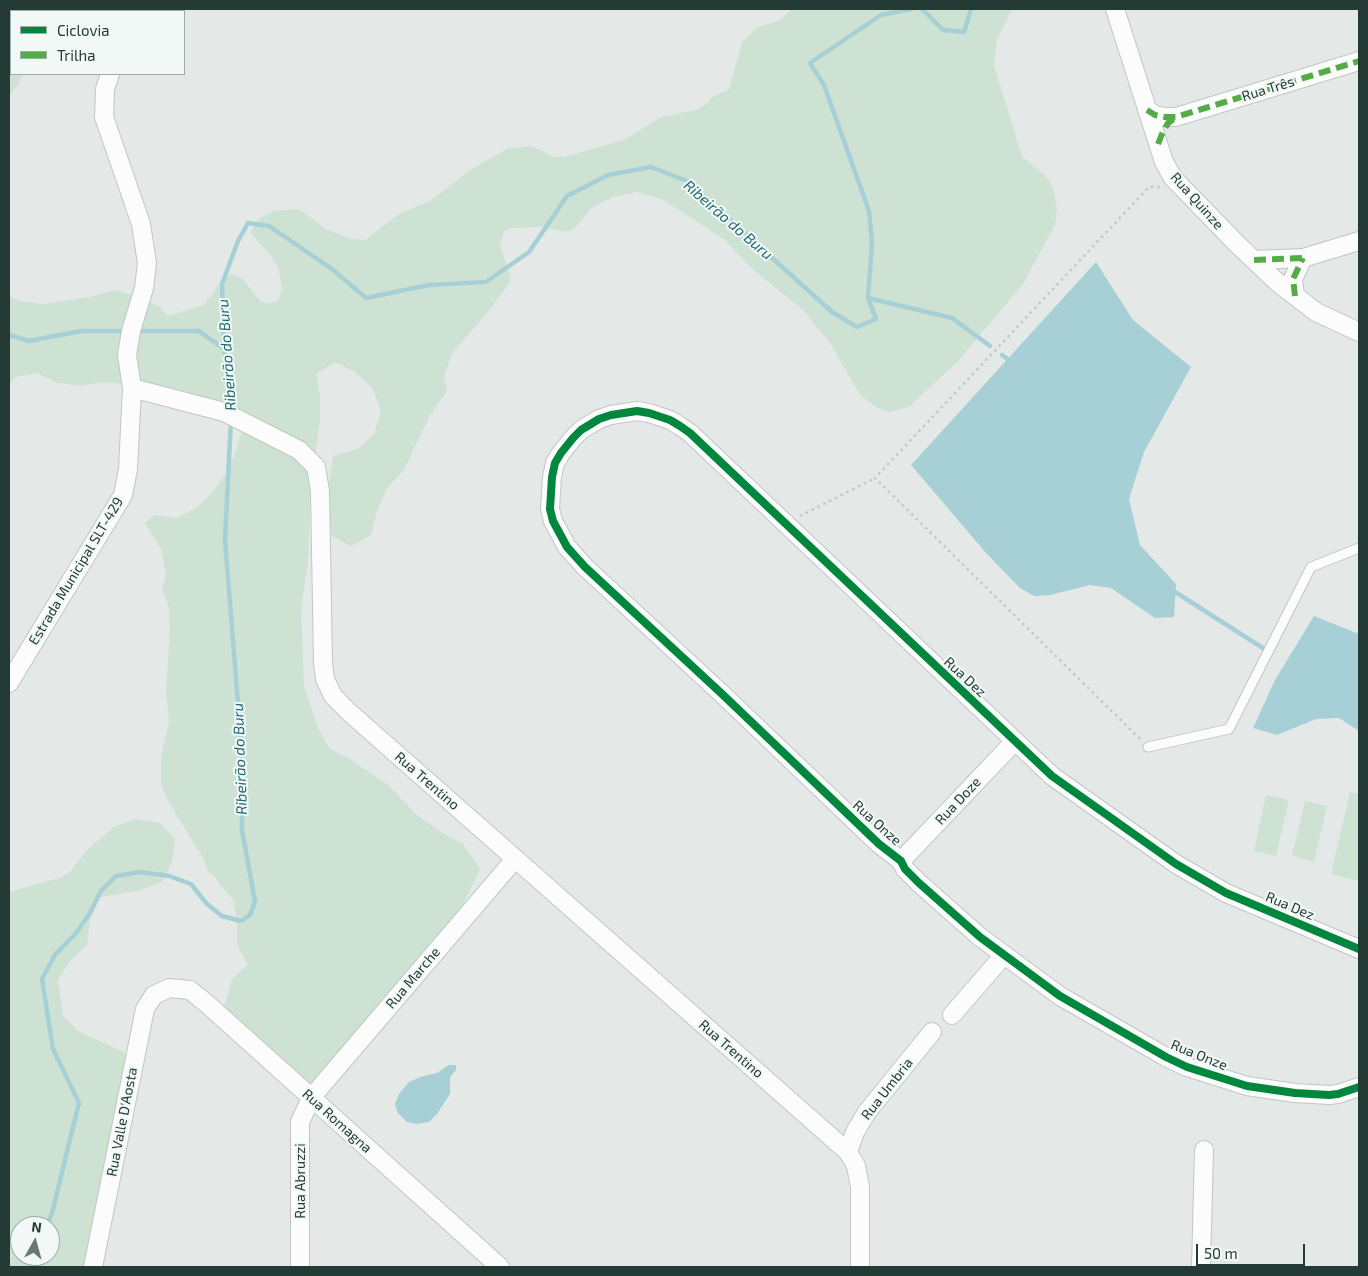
<!DOCTYPE html>
<meta charset="utf-8">
<style>
body{margin:0}
#map{position:relative;width:1368px;height:1276px;overflow:hidden;background:#e4e9e7;font-family:"Exo 2",sans-serif}
canvas{display:block}
.frame{position:absolute;inset:0;border:10px solid #233b34;pointer-events:none}
.legend{position:absolute;left:10px;top:10px;width:175px;height:65px;box-sizing:border-box;background:#f2f8f5;border:1px solid #9faca8;margin:0;padding:6px 9px;list-style:none;font-size:15px;color:#233b34}
.legend li{display:flex;align-items:center;gap:10px;height:25px}
.legend b{width:25px;border:1px solid #9faca8}
.north{position:absolute;left:10px;top:1216px;width:50px;height:50px;box-sizing:border-box;background:#f2f8f5;border:1px solid #9faca8;border-radius:50%;rotate:7deg;font-size:14px;font-weight:700;line-height:20px;text-align:center;color:#233b34}
.north::after{content:'';display:block;margin:auto;width:18px;height:22px;background:#677873;clip-path:polygon(50% 0,100% 100%,50% 72%,0 100%)}
.scale{position:absolute;left:1196px;top:1244px;width:109px;height:22px;box-sizing:border-box;border:2px solid #233b34;border-top:0;padding-left:6px;font-size:15px;line-height:18px;white-space:nowrap;color:#233b34;-webkit-text-stroke:4px #f2f8f5;paint-order:stroke}
</style>
<div id="map">
<canvas width="1368" height="1276"></canvas>
<div class="frame"></div>
<ul class="legend">
<li><b style="height:6px;background:#00873e"></b>Ciclovia</li>
<li><b style="height:6px;background:#53ac45"></b>Trilha</li>
</ul>
<div class="north">N</div>
<div class="scale">50 m</div>
</div>
<script>
const ctx = document.querySelector('canvas').getContext('2d');
ctx.lineJoin = 'round';
function fillPath(path, color) { ctx.fillStyle = color; ctx.fill(path, 'evenodd'); }
const shape = rows => new Path2D(rows.map(r => 'M' + r).join(''));
function strokePath(path, color, width, dash) { ctx.strokeStyle = color; ctx.lineWidth = width; ctx.lineCap = dash ? 'butt' : 'round'; ctx.setLineDash(dash || []); ctx.stroke(path); }
function label(font, color, halo, rows, align = 'center') {
  ctx.font = font + ' "Exo 2",sans-serif'; ctx.lineWidth = 4; ctx.setLineDash([]); ctx.textBaseline = 'middle'; ctx.strokeStyle = halo; ctx.fillStyle = color; for (const [text, x, y, turn = 0] of rows) {
    ctx.save(); ctx.translate(x, y); ctx.rotate((+turn || 0) * Math.PI / 180); ctx.textAlign = isNaN(turn) ? turn : align; if (halo) ctx.strokeText(text, 0, 0); ctx.fillText(text, 0, 0); ctx.restore();
  }
}
const green = shape([
 [9,9,44,9,44,11,11,11,11,74,23,74,17,86,9,96],
 [792,9,1012,9,997,40,994,65,1022,157,1045,175,1053,187,1057,210,1055,225,1023,284,958,361,910,406,891,412,878,408,860,395,830,343,803,310,750,267,725,240,662,199,637,192,613,197,592,208,574,229,568,232,540,227,512,228,504,231,500,245,510,276,510,282,488,312,452,353,444,377,447,391,429,417,404,470,387,488,377,511,371,535,351,546,332,536,326,504,333,456,358,449,374,434,381,411,373,389,355,372,335,362,316,374,320,395,320,420,311,488,308,561,301,609,304,686,319,730,330,749,350,759,388,785,419,817,444,834,463,844,480,869,459,913,315,1091,224,1010,232,979,248,964,237,945,237,921,233,899,218,883,218,880,207,870,203,858,168,801,161,784,161,757,169,722,166,689,170,630,169,607,162,590,166,576,162,551,145,523,154,515,178,518,197,507,213,492,226,473,235,453,242,430,237,418,222,402,151,386,102,382,81,386,57,383,37,373,16,377,9,384,9,296,19,301,43,304,90,297,115,290,139,297,158,306,168,316,204,305,222,280,231,274,243,279,260,301,269,304,278,301,282,289,279,270,271,256,250,232,259,219,274,211,299,209,326,229,351,239,365,240,399,214,430,201,473,168,507,149,532,146,554,157,564,157,624,140,659,118,698,109,709,102,710,98,729,89,742,42,758,27,780,20],
 [1350,792,1359,794,1359,881,1331,874],
 [1266,795,1289,800,1276,856,1254,851],
 [1305,801,1327,806,1314,862,1292,856],
 [136,819,160,823,175,839,172,863,162,882,140,890,97,898,90,921,87,945,71,960,58,980,63,1015,78,1031,121,1051,140,1065,90,1267,9,1267,9,892,62,877,69,873,86,851,114,827],
 [20,1226,50,1226,50,1256,20,1256]
]);
const water = shape([
 [1096,262,1133,320,1191,367,1144,452,1129,499,1140,545,1176,584,1174,617,1155,618,1111,588,1090,585,1050,595,1034,596,1020,588,987,554,911,465],
 [1314,616,1359,634,1359,731,1339,718,1316,719,1277,735,1253,728,1275,680],
 [449,1065,456,1065,456,1070,450,1077,450,1094,437,1114,429,1122,416,1124,407,1122,398,1113,395,1104,399,1094,409,1082,420,1077,437,1073]
]);
const stream = shape([
 [922,9,943,30,964,32,971,9],
 [868,298,952,318,990,346],
 [136,331,199,331,224,349],
 [9,335,29,341,81,331,128,331],
 [1002,355,1010,361],
 [231,412,232,394,224,349,222,284,238,241,248,223,269,226,332,269,366,298,429,285,486,282,529,252,567,196,608,175,651,167,687,181,832,312,857,327,876,319,868,298,872,243,869,211,824,85,810,63,881,15,912,9],
 [1172,590,1266,650],
 [47,1226,52,1213,79,1103,53,1049,42,979,55,955,76,933,90,913,101,891,116,876,140,872,169,876,191,884,207,904,222,916,241,921,250,915,255,902,242,830,242,754,225,540,231,419],
 [31,1267,35,1256]
]);
const path = shape([
 [800,516,875,478],
 [1140,739,875,478,1149,187,1161,187]
]);
const service = shape([
 [1148,747,1229,729,1311,567,1359,548]
]);
const minor = shape([
 [1115,9,1164,162,1173,178,1237,244,1277,282,1316,312,1359,332],
 [135,11,136,9],
 [1147,110,1155,115,1165,117,1176,117,1359,61],
 [1254,260,1303,258,1359,241],
 [1295,296,1293,279,1303,258],
 [132,388,224,412,299,450,316,467,320,491,323,663,325,679,333,696,350,713,848,1152],
 [9,683,123,495,128,469,132,388,127,355,131,331,144,288,147,263,141,224,104,117,105,89,110,74],
 [901,861,1015,741],
 [1359,949,1226,893,1176,864,1052,776,690,433,680,426,670,420,649,413,637,411,611,415,599,419,581,430,573,438,561,453,555,463,552,477,550,509,553,521,567,547,585,567,721,693,879,844,901,861,905,869,919,883,980,937,1060,996,1166,1057,1187,1067,1247,1086,1295,1093,1329,1095,1338,1094,1359,1087],
 [952,1015,1004,955],
 [93,1267,145,1009,154,995,169,988,190,990,206,1003,500,1267],
 [300,1267,300,1122,311,1098,515,859],
 [860,1267,860,1187,856,1166,848,1152,855,1132,867,1112,932,1032],
 [1201,1267,1204,1150]
]);
const quiet = shape([
 [1147,110,1155,115,1165,117,1176,117,1359,61],
 [1158,144,1162,134,1168,123,1176,117],
 [1254,260,1303,258],
 [1295,296,1293,279,1303,258]
]);
const cycleway = shape([
 [1359,949,1226,893,1176,864,1052,776,690,433,680,426,670,420,649,413,637,411,611,415,599,419,581,430,573,438,561,453,555,463,552,477,550,509,553,521,567,547,585,567,721,693,879,844,901,861,905,869,919,883,980,937,1060,996,1166,1057,1187,1067,1247,1086,1295,1093,1329,1095,1338,1094,1359,1087]
]);
const streetNames = [
 ["Rua Três",1268,89,-17],
 ["Rua Quinze",1197,201,48],
 ["Estrada Municipal SLT-429",76,571,-59],
 ["Rua Dez",965,677,43],
 ["Rua Trentino",427,781,41],
 ["Rua Doze",958,801,-47],
 ["Rua Onze",877,823,42],
 ["Rua Dez",1290,906,23],
 ["Rua Marche",413,978,-50],
 ["Rua Trentino",731,1049,41],
 ["Rua Onze",1199,1055,22],
 ["Rua Umbria",887,1089,-52],
 ["Rua Romagna",337,1121,42],
 ["Rua Valle D'Aosta",122,1122,-79],
 ["Rua Abruzzi",300,1181,-90]
];
const waterNames = [
 ["Ribeirão do Buru",728,220,41],
 ["Ribeirão do Buru",227,355,-94],
 ["Ribeirão do Buru",240,759,-92]
];
fillPath(green, '#cde2d3');
fillPath(water, '#a6d0d6');
strokePath(stream, '#a6d0d6', 4.5);
strokePath(service, '#c1c6c4', 11);
strokePath(minor, '#c1c6c4', 20);
strokePath(path, '#c1c9c5', 2.5, [2.5, 4]);
strokePath(service, '#fbfcfb', 9);
strokePath(minor, '#fbfcfb', 18);
strokePath(quiet, '#53ac45', 6, [12, 6]);
strokePath(cycleway, '#00873e', 8);
label('14px', '#233b34', '#f2f8f5', streetNames);
label('italic 15px', '#1f6975', '#f2f8f5', waterNames);
</script>
